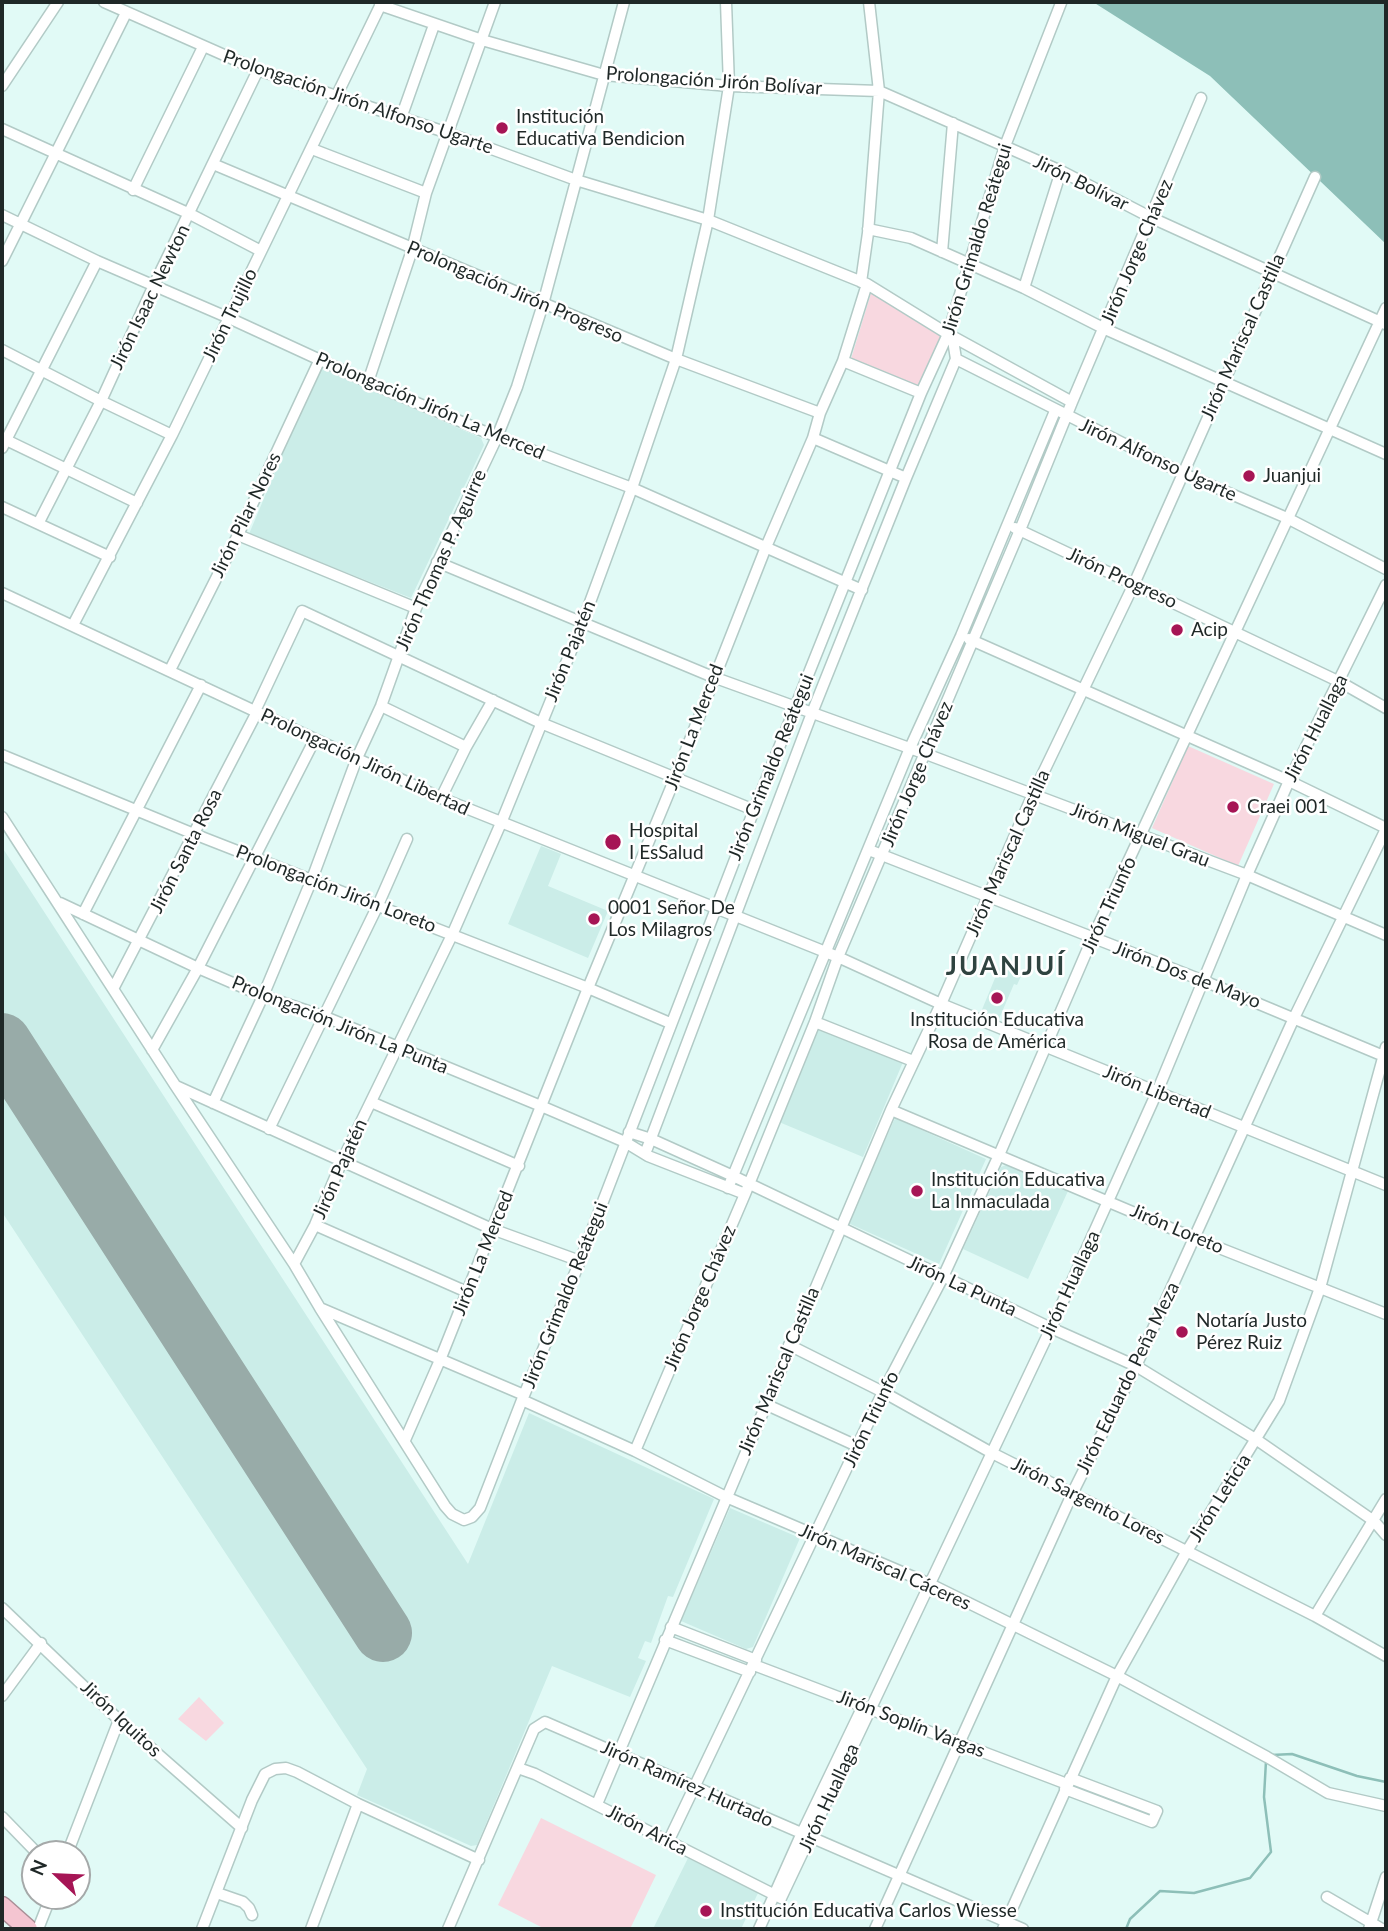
<!DOCTYPE html>
<meta charset="utf-8">
<style>
body{margin:0}
#map{position:relative;width:1388px;height:1931px;overflow:hidden;background:#e1faf6;font-family:Lato,sans-serif}
canvas{display:block}
.frame{position:absolute;inset:0;border:4px solid #1f2827;pointer-events:none}
.north{position:absolute;left:21px;top:1840px;width:70px;height:70px;box-sizing:border-box;background:#fff;border:2px solid #a5a9a9;border-radius:50%;rotate:293deg;font-size:19px;font-weight:700;line-height:28px;text-align:center;color:#1f2827}
.north::after{content:'';display:block;margin:auto;width:24px;height:32px;background:#a61555;clip-path:polygon(50% 0,100% 100%,50% 72%,0 100%)}
</style>
<div id="map">
<canvas width="1388" height="1931"></canvas>
<div class="frame"></div>
<div class="north">N</div>
</div>
<script>
const ctx = document.querySelector('canvas').getContext('2d');
ctx.lineJoin = 'round';
function fillPath(path, color) { ctx.fillStyle = color; ctx.fill(path, 'evenodd'); }
const shape = rows => new Path2D(rows.map(r => 'M' + r).join(''));
function strokePath(path, color, width, dash) { ctx.strokeStyle = color; ctx.lineWidth = width; ctx.lineCap = dash ? 'butt' : 'round'; ctx.setLineDash(dash || []); ctx.stroke(path); }
function label(font, color, halo, rows, align = 'center') {
  ctx.font = font + ' Lato,sans-serif'; ctx.lineWidth = 5; ctx.setLineDash([]); ctx.textBaseline = 'middle'; ctx.strokeStyle = halo; ctx.fillStyle = color; for (const [text, x, y, turn = 0] of rows) {
    ctx.save(); ctx.translate(x, y); ctx.rotate((+turn || 0) * Math.PI / 180); ctx.textAlign = isNaN(turn) ? turn : align; if (halo) ctx.strokeText(text, 0, 0); ctx.fillText(text, 0, 0); ctx.restore();
  }
}
const built = shape([
 [323,369,481,438,484,445,411,598,249,534,317,372],
 [541,846,561,854,548,886,608,911,588,958,508,924],
 [2,847,468,1564,529,1413,714,1499,673,1597,668,1596,651,1643,645,1641,638,1658,646,1661,630,1697,552,1666,477,1845,471,1846,357,1795,367,1769,2,1212],
 [1000,966,1021,976,1017,985,1014,984,999,1019,981,1012],
 [820,1026,903,1062,863,1157,779,1122],
 [895,1118,986,1159,939,1264,848,1223],
 [1006,1165,1068,1191,1028,1279,963,1249,1001,1167],
 [730,1508,800,1538,753,1647,746,1649,681,1621],
 [688,1858,758,1893,741,1929,653,1929]
]);
const green = shape([
 [871,293,941,336,918,387,851,359],
 [1188,746,1274,784,1238,866,1152,828],
 [199,1697,224,1723,206,1741,178,1719],
 [541,1818,656,1875,630,1929,545,1929,498,1905]
]);
const water = shape([
 [1093,2,1386,2,1386,244,1210,76]
]);
const stream = shape([
 [1272,1755,1292,1754,1357,1776,1386,1782],
 [1126,1929,1130,1919,1160,1891,1194,1893,1250,1878,1271,1852,1264,1797,1266,1761]
]);
const runway = shape([
 [2,1042,383,1633]
]);
const street = shape([
 [104,2,258,70,448,133,576,180,708,220,867,284,948,334,1072,402],
 [380,5,482,40,604,75,729,86,879,91,1061,171,1152,218,1385,324],
 [2,86,58,2],
 [401,118,434,25],
 [2,129,190,214,261,251],
 [312,149,426,193],
 [213,164,676,359,820,413],
 [133,190,203,47],
 [2,215,97,261,229,318,368,382,497,437,632,488,862,590],
 [868,229,911,238,1024,288,1105,329,1386,454],
 [942,252,953,123],
 [2,261,126,13],
 [861,282,868,233,879,91,869,2],
 [1024,288,1061,171],
 [2,350,101,401,172,435],
 [956,359,1182,473,1287,518,1386,569],
 [843,361,921,393],
 [368,382,412,250,426,193,495,2],
 [2,438,137,503],
 [813,438,906,478],
 [2,448,97,261],
 [2,507,110,557],
 [39,522,101,401,154,285,258,70],
 [1015,528,1340,682,1386,708],
 [238,535,416,608],
 [437,562,713,677,926,754,1247,875,1386,935],
 [2,593,441,798,838,957,941,1004,1386,1185],
 [73,625,172,435,382,2],
 [969,639,1289,781,1386,828],
 [170,670,238,535,320,359],
 [381,706,466,747],
 [255,711,302,611,541,723,754,810],
 [2,755,194,834,588,988,670,1023],
 [441,798,466,747,493,700],
 [2,817,175,1085,294,1264,320,1308,445,1506,452,1514,464,1520,472,1517,480,1508,522,1400,580,1261,754,810,921,393,948,334,1005,146,1061,3],
 [869,850,1204,981,1386,1057],
 [60,903,198,968,263,996,323,1016,541,1106,625,1142,648,1156,745,1194],
 [83,914,201,685],
 [113,989,257,712],
 [815,1022,913,1061],
 [152,1050,198,968,315,739],
 [176,1086,492,1229,580,1261],
 [371,1102,519,1166],
 [213,1103,263,996,312,879,357,758,381,706,416,608,497,437,517,387,543,304,624,2],
 [891,1110,1194,1238,1386,1314],
 [269,1129,378,905,407,839],
 [629,1132,651,1139,733,1176,1051,1328,1136,1366,1257,1440,1374,1521,1386,1535],
 [645,1154,812,713,906,478,956,359,953,340,948,334],
 [728,1188,910,748,961,636,1055,411],
 [315,1225,467,1292],
 [294,1264,315,1225,342,1161,452,935,501,823,582,624,632,488,676,359,708,220,729,86,726,2],
 [320,1308,524,1395],
 [789,1345,883,1392,992,1453,1315,1616,1386,1656],
 [522,1400,635,1451,726,1497,930,1584,1117,1676,1267,1757,1328,1793,1386,1806],
 [765,1404,857,1446],
 [405,1440,440,1360,588,988,675,778,766,547,813,438,820,413,843,361,867,284],
 [635,1451,745,1194,815,1022,838,957,1020,530,1072,402,1201,98],
 [2,1608,119,1720,242,1828],
 [1315,1616,1386,1499],
 [671,1627,756,1660],
 [665,1640,750,1672],
 [754,1665,1067,1784],
 [2,1696,41,1643],
 [518,1768,535,1774,781,1898,1051,1328,1157,1092,1247,875,1289,781,1386,585],
 [1065,1789,1152,1822,1157,1811,1070,1778],
 [597,1804,891,1110,941,1004,1033,794,1134,584,1315,177],
 [2,1817,38,1854],
 [668,1842,883,1392,943,1277,999,1155,1092,939,1386,308],
 [67,1854,119,1720],
 [217,1893,243,1902,249,1908,252,1915],
 [1327,1897,1382,1929],
 [38,1929,51,1896],
 [202,1929,252,1800,265,1774,275,1769,286,1768,297,1772,358,1804,479,1860],
 [311,1929,358,1804],
 [448,1929,534,1729,545,1722,1023,1929],
 [759,1929,801,1835,863,1706],
 [875,1929,1073,1492,1136,1366,1294,1018,1386,829],
 [1003,1929,1117,1676,1187,1551,1279,1401,1320,1288,1386,1047],
 [1369,1929,1386,1877]
]);
const highway = shape([
 [2,1906,28,1929]
]);
const markers = [
 [502,128,7,"#a61555"],
 [1249,476,7,"#a61555"],
 [1177,630,7,"#a61555"],
 [1233,807,7,"#a61555"],
 [613,842,9,"#a61555"],
 [594,919,7,"#a61555"],
 [997,998,7,"#a61555"],
 [917,1191,7,"#a61555"],
 [1182,1332,7,"#a61555"],
 [706,1911,7,"#a61555"]
];
const streetNames = [
 ["Prolongación Jirón Bolívar",714,81,4],
 ["Prolongación Jirón Alfonso Ugarte",358,102,19],
 ["Jirón Bolívar",1081,183,26],
 ["Jirón Grimaldo Reátegui",977,239,-73],
 ["Jirón Jorge Chávez",1137,252,-67],
 ["Prolongación Jirón Progreso",515,292,23],
 ["Jirón Isaac Newton",150,297,-64],
 ["Jirón Trujillo",230,315,-64],
 ["Jirón Mariscal Castilla",1243,337,-66],
 ["Prolongación Jirón La Merced",430,406,23],
 ["Jirón Alfonso Ugarte",1158,460,25],
 ["Jirón Pilar Nores",246,515,-64],
 ["Jirón Thomas P. Aguirre",441,560,-66],
 ["Jirón Progreso",1122,578,25],
 ["Jirón Pajatén",570,651,-68],
 ["Jirón La Merced",694,727,-69],
 ["Jirón Huallaga",1316,728,-63],
 ["Prolongación Jirón Libertad",365,762,25],
 ["Jirón Grimaldo Reátegui",771,767,-68],
 ["Jirón Jorge Chávez",917,774,-67],
 ["Jirón Miguel Grau",1140,835,21],
 ["Jirón Santa Rosa",186,851,-63],
 ["Jirón Mariscal Castilla",1008,853,-66],
 ["Prolongación Jirón Loreto",336,889,21],
 ["Jirón Triunfo",1109,905,-65],
 ["Jirón Dos de Mayo",1187,975,21],
 ["Prolongación Jirón La Punta",340,1025,22],
 ["Jirón Libertad",1157,1092,22],
 ["Jirón Pajatén",340,1169,-66],
 ["Jirón Loreto",1177,1229,23],
 ["Jirón La Merced",483,1253,-68],
 ["Jirón Huallaga",1070,1285,-65],
 ["Jirón La Punta",962,1286,25],
 ["Jirón Grimaldo Reátegui",565,1295,-68],
 ["Jirón Jorge Chávez",700,1298,-67],
 ["Jirón Mariscal Castilla",779,1371,-67],
 ["Jirón Eduardo Peña Meza",1128,1378,-64],
 ["Jirón Triunfo",871,1419,-64],
 ["Jirón Leticia",1220,1498,-58],
 ["Jirón Sargento Lores",1088,1501,27],
 ["Jirón Mariscal Cáceres",885,1567,24],
 ["Jirón Iquitos",121,1719,43],
 ["Jirón Soplín Vargas",911,1724,21],
 ["Jirón Ramírez Hurtado",687,1784,24],
 ["Jirón Huallaga",829,1798,-65],
 ["Jirón Arica",647,1830,27]
];
const poiNames = [
 ["Institución",516,117],
 ["Educativa Bendicion",516,139],
 ["Juanjui",1263,476],
 ["Acip",1191,630],
 ["Craei 001",1247,807],
 ["Hospital",629,831],
 ["I EsSalud",629,853],
 ["0001 Señor De",608,908],
 ["Los Milagros",608,930],
 ["Institución Educativa",997,1020,"center"],
 ["Rosa de América",997,1042,"center"],
 ["Institución Educativa",931,1180],
 ["La Inmaculada",931,1202],
 ["Notaría Justo",1196,1321],
 ["Pérez Ruiz",1196,1343],
 ["Institución Educativa Carlos Wiesse",720,1911]
];
const districtNames = [
 ["JUANJUÍ",1006,967]
];
fillPath(built, '#cbede8');
fillPath(green, '#f8d8e0');
fillPath(water, '#8dbfb8');
strokePath(stream, '#8dbfb8', 2.5);
strokePath(runway, '#98aba8', 58);
strokePath(street, '#b2cac6', 13);
strokePath(highway, '#a98e96', 21);
strokePath(street, '#fff', 10);
strokePath(highway, '#f4c5d1', 18);
for (const [x, y, r, color] of markers) { const dot = new Path2D(); dot.arc(x, y, r, 0, 2 * Math.PI); ctx.fillStyle = color; ctx.fill(dot); strokePath(dot, '#fff', 2.5); }
label('19px', '#1f2827', '#fff', streetNames);
label('19px', '#1f2827', '#fff', poiNames, 'left');
ctx.letterSpacing = '2px';
label('bold 26px', '#2f4340', '#fff', districtNames);
ctx.letterSpacing = '0px';
</script>
